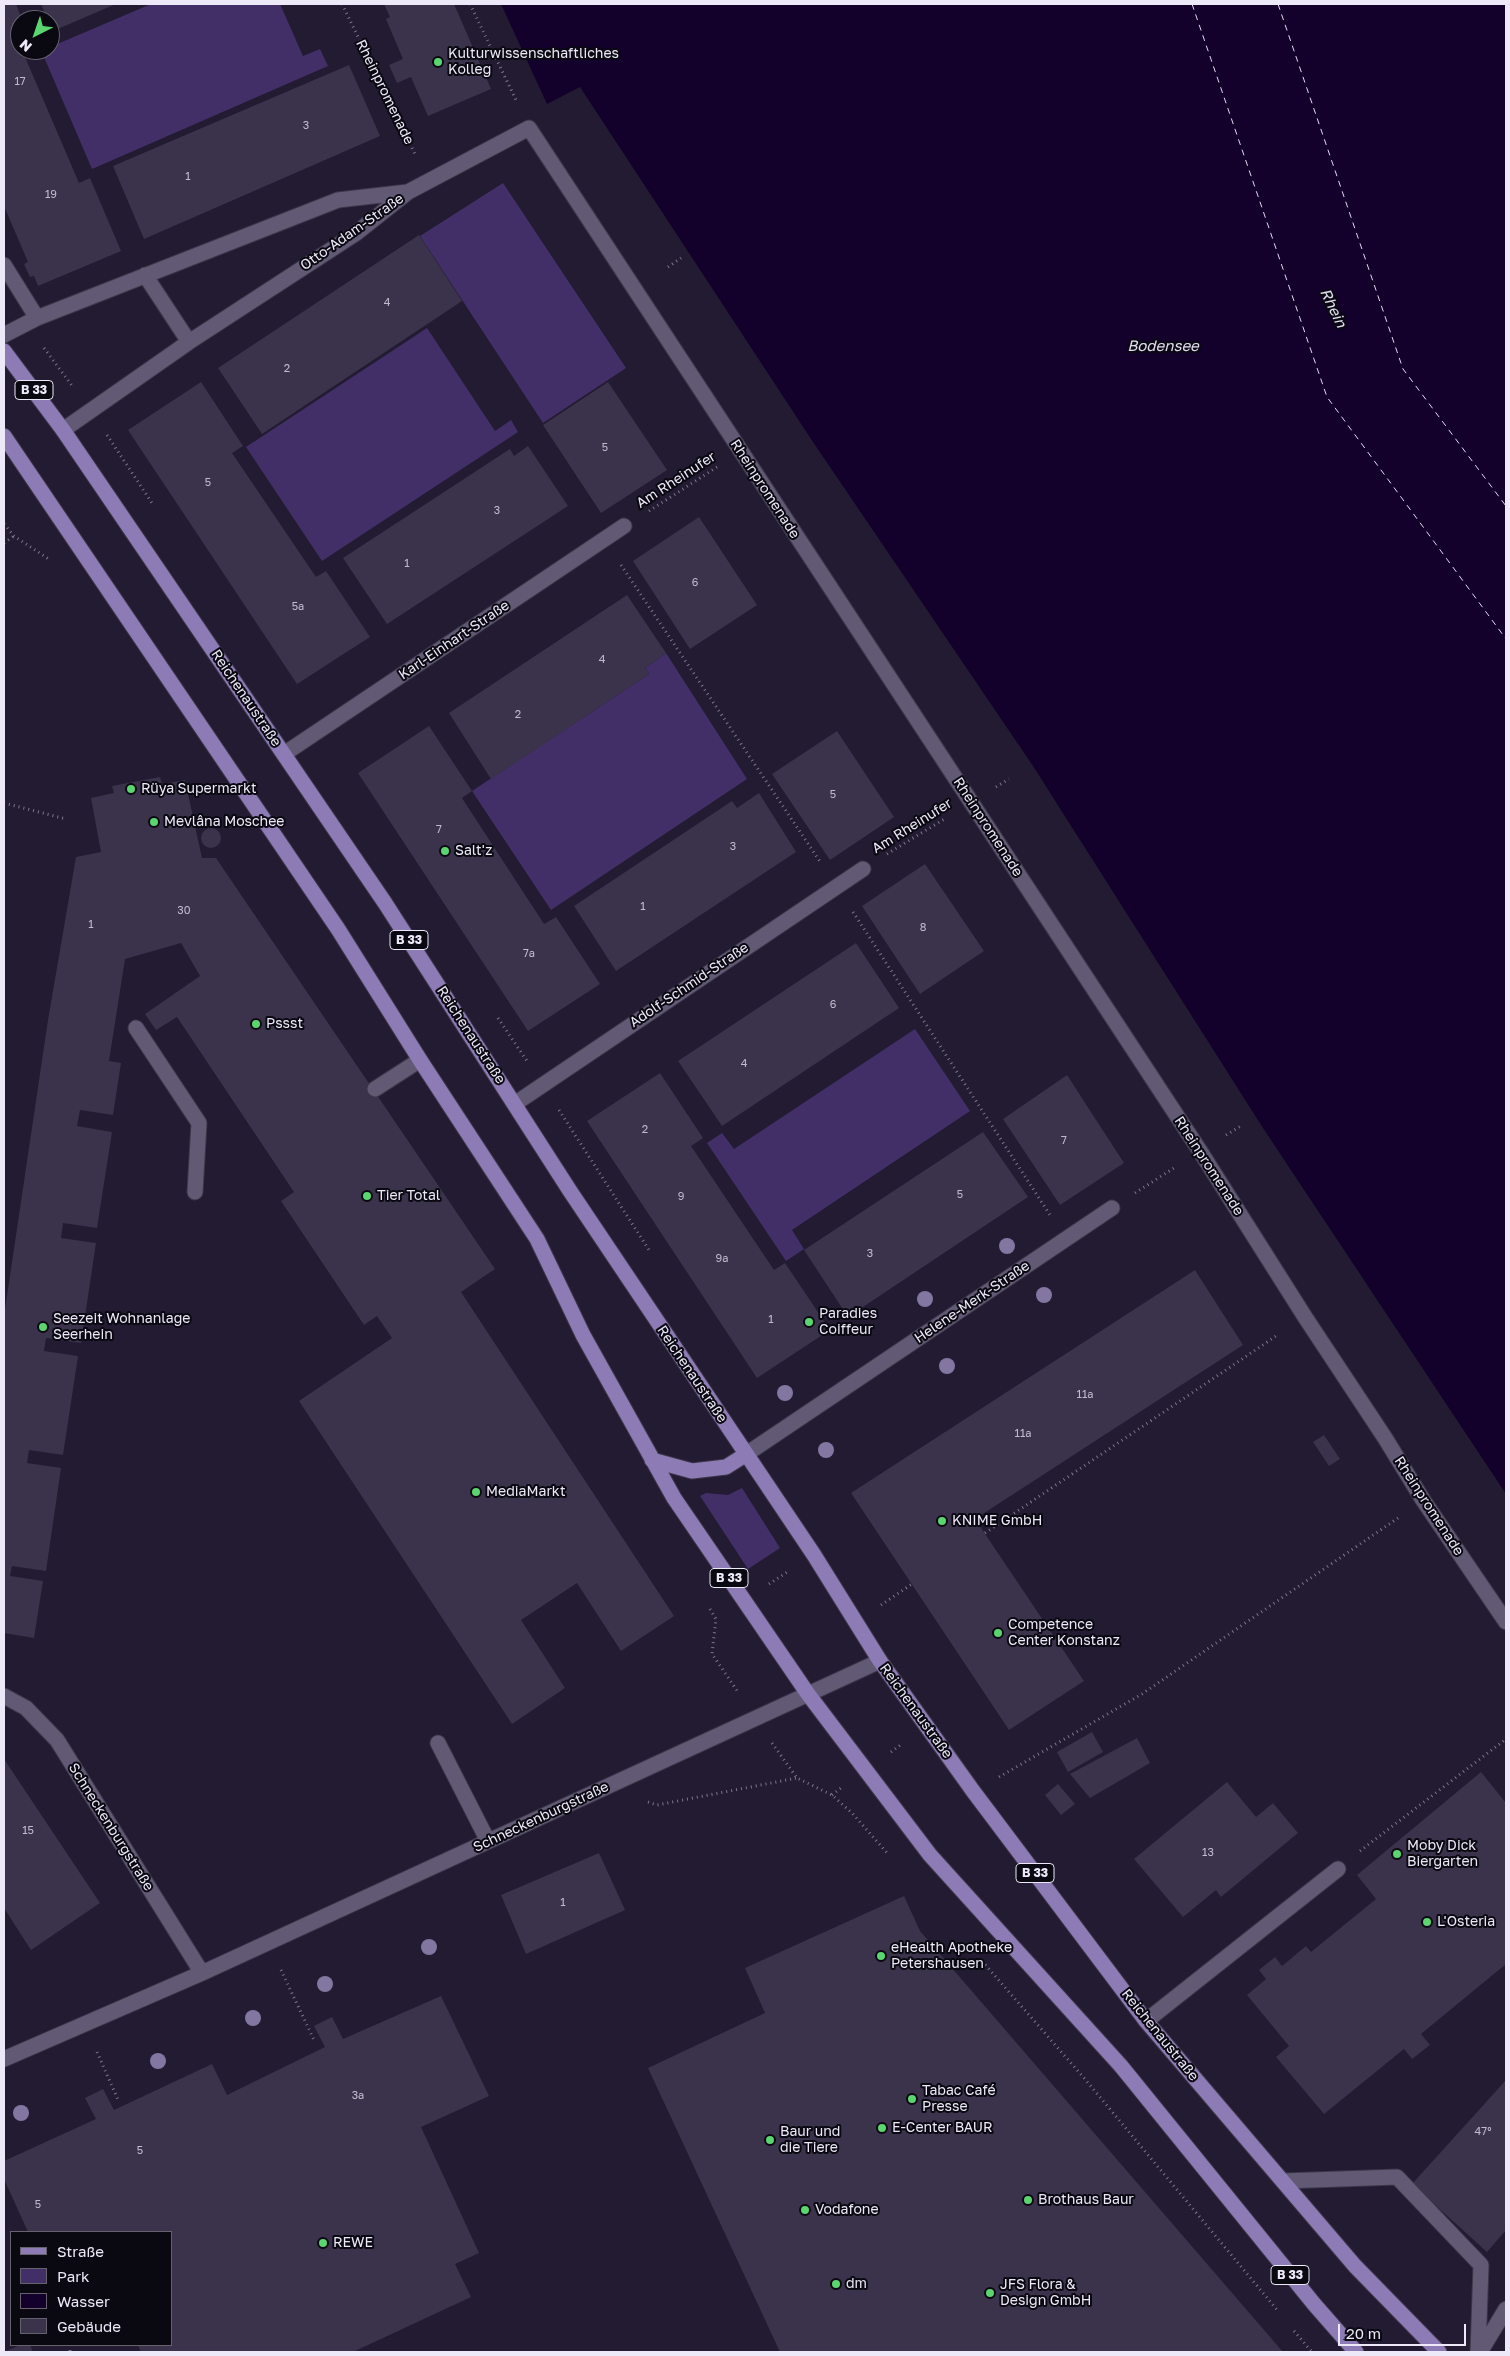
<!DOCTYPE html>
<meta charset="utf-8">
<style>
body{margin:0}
#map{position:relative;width:1510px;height:2356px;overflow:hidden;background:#221b32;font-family:"Golos Text",sans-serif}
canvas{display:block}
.frame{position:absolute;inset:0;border:5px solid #ede9f9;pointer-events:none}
.legend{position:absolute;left:10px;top:2231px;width:162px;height:115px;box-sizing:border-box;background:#0a0811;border:1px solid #65626e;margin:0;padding:6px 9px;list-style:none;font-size:15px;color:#ede9f9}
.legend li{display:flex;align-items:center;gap:10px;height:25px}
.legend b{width:25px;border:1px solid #65626e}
.north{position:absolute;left:10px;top:10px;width:50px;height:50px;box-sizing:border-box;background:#0a0811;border:1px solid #65626e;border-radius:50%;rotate:221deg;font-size:14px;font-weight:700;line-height:20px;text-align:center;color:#ede9f9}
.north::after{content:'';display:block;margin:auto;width:18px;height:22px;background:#5ad56f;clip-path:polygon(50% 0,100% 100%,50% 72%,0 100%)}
.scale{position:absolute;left:1338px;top:2324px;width:128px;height:22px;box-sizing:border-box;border:2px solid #ede9f9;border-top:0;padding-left:6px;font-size:15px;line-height:18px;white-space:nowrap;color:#ede9f9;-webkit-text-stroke:4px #0a0811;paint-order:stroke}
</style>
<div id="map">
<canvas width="1510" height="2356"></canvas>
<div class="frame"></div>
<ul class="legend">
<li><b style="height:6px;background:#8d7bb6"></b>Straße</li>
<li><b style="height:14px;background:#422f68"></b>Park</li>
<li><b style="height:14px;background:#13012c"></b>Wasser</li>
<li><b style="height:14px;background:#3a334b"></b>Gebäude</li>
</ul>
<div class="north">N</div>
<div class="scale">20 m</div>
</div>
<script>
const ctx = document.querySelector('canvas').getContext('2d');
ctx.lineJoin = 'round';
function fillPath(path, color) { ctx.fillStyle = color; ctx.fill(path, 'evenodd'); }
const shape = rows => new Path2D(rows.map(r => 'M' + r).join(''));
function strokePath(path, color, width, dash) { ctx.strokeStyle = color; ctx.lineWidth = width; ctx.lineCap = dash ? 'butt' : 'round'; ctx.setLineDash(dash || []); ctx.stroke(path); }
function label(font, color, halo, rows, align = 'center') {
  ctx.font = font + ' "Golos Text",sans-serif'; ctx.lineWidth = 4; ctx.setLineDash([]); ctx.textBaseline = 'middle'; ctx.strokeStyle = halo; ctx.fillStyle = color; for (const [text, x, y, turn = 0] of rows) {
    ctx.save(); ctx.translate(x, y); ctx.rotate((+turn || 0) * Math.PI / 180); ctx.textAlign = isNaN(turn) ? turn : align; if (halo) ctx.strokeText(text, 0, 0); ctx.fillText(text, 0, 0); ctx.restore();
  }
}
const green = shape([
 [151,4,280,4,303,56,320,49,328,66,92,169,41,50,50,50,50,34,55,45],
 [503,183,626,368,543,423,420,236],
 [427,328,495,431,511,420,518,432,322,561,246,447],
 [666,653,747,779,551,910,472,791,649,674,645,668],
 [915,1029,970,1111,792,1230,804,1249,786,1261,707,1143,722,1133,734,1149],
 [742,1488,780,1548,748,1569,700,1496,706,1493,728,1495]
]);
const water = shape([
 [501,4,1506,4,1506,1494,1263,1128,1033,766,813,442,580,87,547,104]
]);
const ferry = shape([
 [1192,4,1327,397,1506,639],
 [1278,4,1403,369,1506,506]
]);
const building = shape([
 [4,4,16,4,22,20,20,20,20,50,22,50,79,183,90,178,121,251,38,286,34,276,30,277,24,264,28,262,4,206],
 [41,4,116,4,53,31],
 [384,4,454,4,491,89,428,116,411,77,397,83,389,65,403,59,386,19,390,17],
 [349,65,380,136,144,239,113,166],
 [419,235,462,301,262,434,218,368],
 [201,382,243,446,232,453,316,577,326,571,370,637,297,684,128,430],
 [608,382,667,470,601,513,543,425],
 [528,446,568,506,387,624,343,558,510,449,514,456],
 [699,517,757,605,690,649,633,561],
 [627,595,666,653,645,668,649,674,491,779,449,713],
 [429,726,472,791,462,798,544,924,556,917,600,984,528,1031,358,773],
 [837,731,894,817,830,860,772,774],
 [160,777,162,784,185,780,202,858,216,858,495,1269,461,1292,674,1616,621,1651,577,1583,521,1620,565,1688,512,1724,299,1401,392,1338,377,1316,364,1325,281,1201,294,1192,177,1017,156,1030,145,1014,200,976,181,943,125,959,109,1061,121,1063,113,1115,80,1110,77,1126,112,1132,97,1228,63,1223,61,1238,96,1243,81,1343,46,1338,44,1351,78,1356,63,1455,29,1450,27,1463,61,1468,46,1571,12,1566,10,1576,43,1581,34,1638,4,1633,4,1316,48,1020,76,857,101,852,91,798,114,793,112,786],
 [759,793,796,852,616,971,574,906,732,801,737,808],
 '201 838a10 10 0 1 1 20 0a10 10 0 1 1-20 0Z',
 [925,864,984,951,920,994,862,906],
 [856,943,899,1008,722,1126,678,1061],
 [660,1073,703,1138,691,1146,774,1270,785,1263,830,1330,757,1378,587,1121],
 [1067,1075,1124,1163,1060,1205,1003,1119],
 [983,1132,1028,1197,848,1317,804,1250],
 [1195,1270,1243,1345,975,1519,1084,1681,1009,1730,851,1493],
 [1324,1435,1340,1459,1329,1466,1313,1442],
 [1092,1732,1103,1752,1068,1772,1057,1752],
 [1137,1738,1150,1763,1090,1798,1070,1774],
 [4,1759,100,1903,31,1950,4,1908],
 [1481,1772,1506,1803,1506,1964,1421,2034,1430,2045,1412,2059,1404,2049,1324,2114,1276,2057,1289,2046,1247,1995,1266,1979,1259,1970,1275,1957,1282,1966,1306,1946,1311,1952,1376,1899,1357,1875],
 [1227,1782,1256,1817,1273,1803,1298,1833,1221,1897,1216,1890,1183,1917,1134,1859],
 [1058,1784,1075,1804,1061,1815,1045,1795],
 [599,1853,625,1910,526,1954,501,1895],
 [904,1896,920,1931,1283,2352,780,2352,648,2068,765,2013,745,1968],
 [441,1996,489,2096,421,2127,479,2253,455,2264,471,2297,353,2352,141,2352,138,2345,171,2345,171,2232,28,2232,4,2179,4,2161,96,2119,85,2098,103,2089,114,2110,212,2064,227,2095,325,2047,314,2026,332,2017,343,2039],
 [1506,2080,1506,2230,1487,2252,1412,2184],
 [20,2345,30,2345,33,2352,4,2352]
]);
const path = shape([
 [342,4,415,154],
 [470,4,516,100],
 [668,267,681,258],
 [44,348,73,387],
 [107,435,152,503],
 [649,511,717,467],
 [4,524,14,536,50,560],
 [4,543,14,536],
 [621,565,821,863],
 [996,787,1009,779],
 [4,803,66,819],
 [887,854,946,818],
 [853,912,1050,1215],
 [498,1018,527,1061],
 [559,1110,649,1250],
 [1226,1135,1241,1126],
 [1135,1193,1174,1168],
 [985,1533,1279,1334],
 [769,1584,789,1571],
 [881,1605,912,1584],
 [710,1609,716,1619,712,1654,738,1692],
 [772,1743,797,1778,832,1795,852,1813,889,1855],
 [891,1752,902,1744],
 [999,1777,1142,1694,1398,1518],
 [832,1795,841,1788],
 [648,1802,657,1805,797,1778],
 [1360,1851,1506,1739],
 [982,1961,1084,2078,1278,2311],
 [281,1970,314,2040],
 [97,2052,119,2102],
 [1294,2331,1312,2352],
 [70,2345,70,2352]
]);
const lane = shape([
 [136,1028,199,1123,195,1192],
 [375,1089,420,1060],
 [438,1743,488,1841],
 [1146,2021,1338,1869],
 [1283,2181,1397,2177,1481,2265,1478,2352]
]);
const street = shape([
 [4,265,37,318],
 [145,275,189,342],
 [4,335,37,318,338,200,408,192],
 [63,430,189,342,355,234,408,192,529,128,1200,1151,1305,1317,1385,1438,1423,1500,1506,1622],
 [284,754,624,526],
 [516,1103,863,869],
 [745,1455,1112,1208],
 [4,1696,26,1708,57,1740,202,1973],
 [4,2059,202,1973,880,1661],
 [1480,2352,1506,2309]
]);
const primary = shape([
 [4,351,63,430,385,903,570,1191,814,1555,880,1661,973,1791,1146,2021,1355,2266,1439,2352],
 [4,436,338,929,420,1060,537,1239,583,1335,674,1498,808,1694,930,1855,1121,2066,1314,2304,1356,2352],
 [652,1460,692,1471,726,1467,745,1455]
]);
const trees = [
 [1007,1246],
 [1044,1295],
 [925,1299],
 [947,1366],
 [785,1393],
 [826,1450],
 [429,1947],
 [325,1984],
 [253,2018],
 [158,2061],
 [21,2113]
];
const markers = [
 [438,62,5,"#5ad56f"],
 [131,789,5,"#5ad56f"],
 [154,822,5,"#5ad56f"],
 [445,851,5,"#5ad56f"],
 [256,1024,5,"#5ad56f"],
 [367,1196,5,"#5ad56f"],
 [809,1322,5,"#5ad56f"],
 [43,1327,5,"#5ad56f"],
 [476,1492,5,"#5ad56f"],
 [942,1521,5,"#5ad56f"],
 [998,1633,5,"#5ad56f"],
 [1397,1854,5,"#5ad56f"],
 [1427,1922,5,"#5ad56f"],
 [881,1956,5,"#5ad56f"],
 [912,2099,5,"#5ad56f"],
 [882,2128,5,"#5ad56f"],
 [770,2140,5,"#5ad56f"],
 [1028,2200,5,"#5ad56f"],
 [805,2210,5,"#5ad56f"],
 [323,2243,5,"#5ad56f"],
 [836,2284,5,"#5ad56f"],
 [990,2293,5,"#5ad56f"]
];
const numberNames = [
 ["17",20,82],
 ["3",306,126],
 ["1",188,177],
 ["19",51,195],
 ["4",387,303],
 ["2",287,369],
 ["5",605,448],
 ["5",208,483],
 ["3",497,511],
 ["1",407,564],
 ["6",695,583],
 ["5a",298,607],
 ["4",602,660],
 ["2",518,715],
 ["5",833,795],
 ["7",439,830],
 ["3",733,847],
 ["1",643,907],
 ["30",184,911],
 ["1",91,925],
 ["8",923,928],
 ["7a",529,954],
 ["6",833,1005],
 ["4",744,1064],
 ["2",645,1130],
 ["7",1064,1141],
 ["5",960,1195],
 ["9",681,1197],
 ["3",870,1254],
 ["9a",722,1259],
 ["1",771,1320],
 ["11a",1085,1395],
 ["11a",1023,1434],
 ["15",28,1831],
 ["13",1208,1853],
 ["1",563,1903],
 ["3a",358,2096],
 ["47°",1483,2132],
 ["5",140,2151],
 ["5",38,2205]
];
const shields = [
 [34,390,38],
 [409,940,38],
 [729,1578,38],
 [1035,1873,38],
 [1290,2275,38]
];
const shieldNames = [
 ["B 33",34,390],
 ["B 33",409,940],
 ["B 33",729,1578],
 ["B 33",1035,1873],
 ["B 33",1290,2275]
];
const poiNames = [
 ["Kulturwissenschaftliches",448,54],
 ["Kolleg",448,70],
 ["Rüya Supermarkt",141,789],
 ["Mevlâna Moschee",164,822],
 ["Salt'z",455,851],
 ["Pssst",266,1024],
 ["Tier Total",377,1196],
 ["Paradies",819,1314],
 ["Coiffeur",819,1330],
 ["Seezeit Wohnanlage",53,1319],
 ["Seerhein",53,1335],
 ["MediaMarkt",486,1492],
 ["KNIME GmbH",952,1521],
 ["Competence",1008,1625],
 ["Center Konstanz",1008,1641],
 ["Moby Dick",1407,1846],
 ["Biergarten",1407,1862],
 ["L'Osteria",1437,1922],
 ["eHealth Apotheke",891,1948],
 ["Petershausen",891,1964],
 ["Tabac Café",922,2091],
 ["Presse",922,2107],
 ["E-Center BAUR",892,2128],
 ["Baur und",780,2132],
 ["die Tiere",780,2148],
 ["Brothaus Baur",1038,2200],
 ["Vodafone",815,2210],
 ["REWE",333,2243],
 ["dm",846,2284],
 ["JFS Flora &",1000,2285],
 ["Design GmbH",1000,2301]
];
const streetNames = [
 ["Rheinpromenade",385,92,64],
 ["Otto-Adam-Straße",352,232,-35],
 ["Am Rheinufer",676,480,-33],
 ["Rheinpromenade",765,489,57],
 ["Karl-Einhart-Straße",454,640,-34],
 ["Reichenaustraße",246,698,56],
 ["Am Rheinufer",912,826,-32],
 ["Rheinpromenade",988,827,57],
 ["Adolf-Schmid-Straße",689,985,-34],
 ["Reichenaustraße",471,1035,57],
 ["Rheinpromenade",1209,1166,57],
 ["Helene-Merk-Straße",972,1302,-34],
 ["Reichenaustraße",692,1374,56],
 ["Rheinpromenade",1429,1506,57],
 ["Reichenaustraße",916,1711,54],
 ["Schneckenburgstraße",541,1817,-25],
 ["Schneckenburgstraße",111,1827,58],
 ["Reichenaustraße",1160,2035,51]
];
const waterNames = [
 ["Rhein",1333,308,64],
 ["Bodensee",1163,346]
];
fillPath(green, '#422f68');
fillPath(water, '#13012c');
strokePath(ferry, '#e1dcf0', 1, [6, 5]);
fillPath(building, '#3a334b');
strokePath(lane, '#3e374a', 17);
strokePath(street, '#3e374a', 17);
strokePath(primary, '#3e374a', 17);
strokePath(path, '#7d778b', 3, [1, 4]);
strokePath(lane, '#625a75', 15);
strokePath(street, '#625a75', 15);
strokePath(primary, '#8d7bb6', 15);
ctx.fillStyle = '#8377a2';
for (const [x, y] of trees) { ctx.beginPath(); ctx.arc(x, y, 8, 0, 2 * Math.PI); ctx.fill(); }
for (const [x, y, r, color] of markers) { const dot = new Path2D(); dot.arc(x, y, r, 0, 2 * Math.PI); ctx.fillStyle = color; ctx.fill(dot); strokePath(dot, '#0a0811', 2); }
label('11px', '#c0bcce', null, numberNames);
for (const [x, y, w] of shields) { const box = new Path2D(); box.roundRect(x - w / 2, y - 9.5, w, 19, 4); ctx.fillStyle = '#0a0811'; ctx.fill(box); strokePath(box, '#ede9f9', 1); }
label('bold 12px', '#ede9f9', null, shieldNames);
label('14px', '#ede9f9', '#0a0811', poiNames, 'left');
label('14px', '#ede9f9', '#0a0811', streetNames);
label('italic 15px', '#e1dcf0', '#0a0811', waterNames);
</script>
